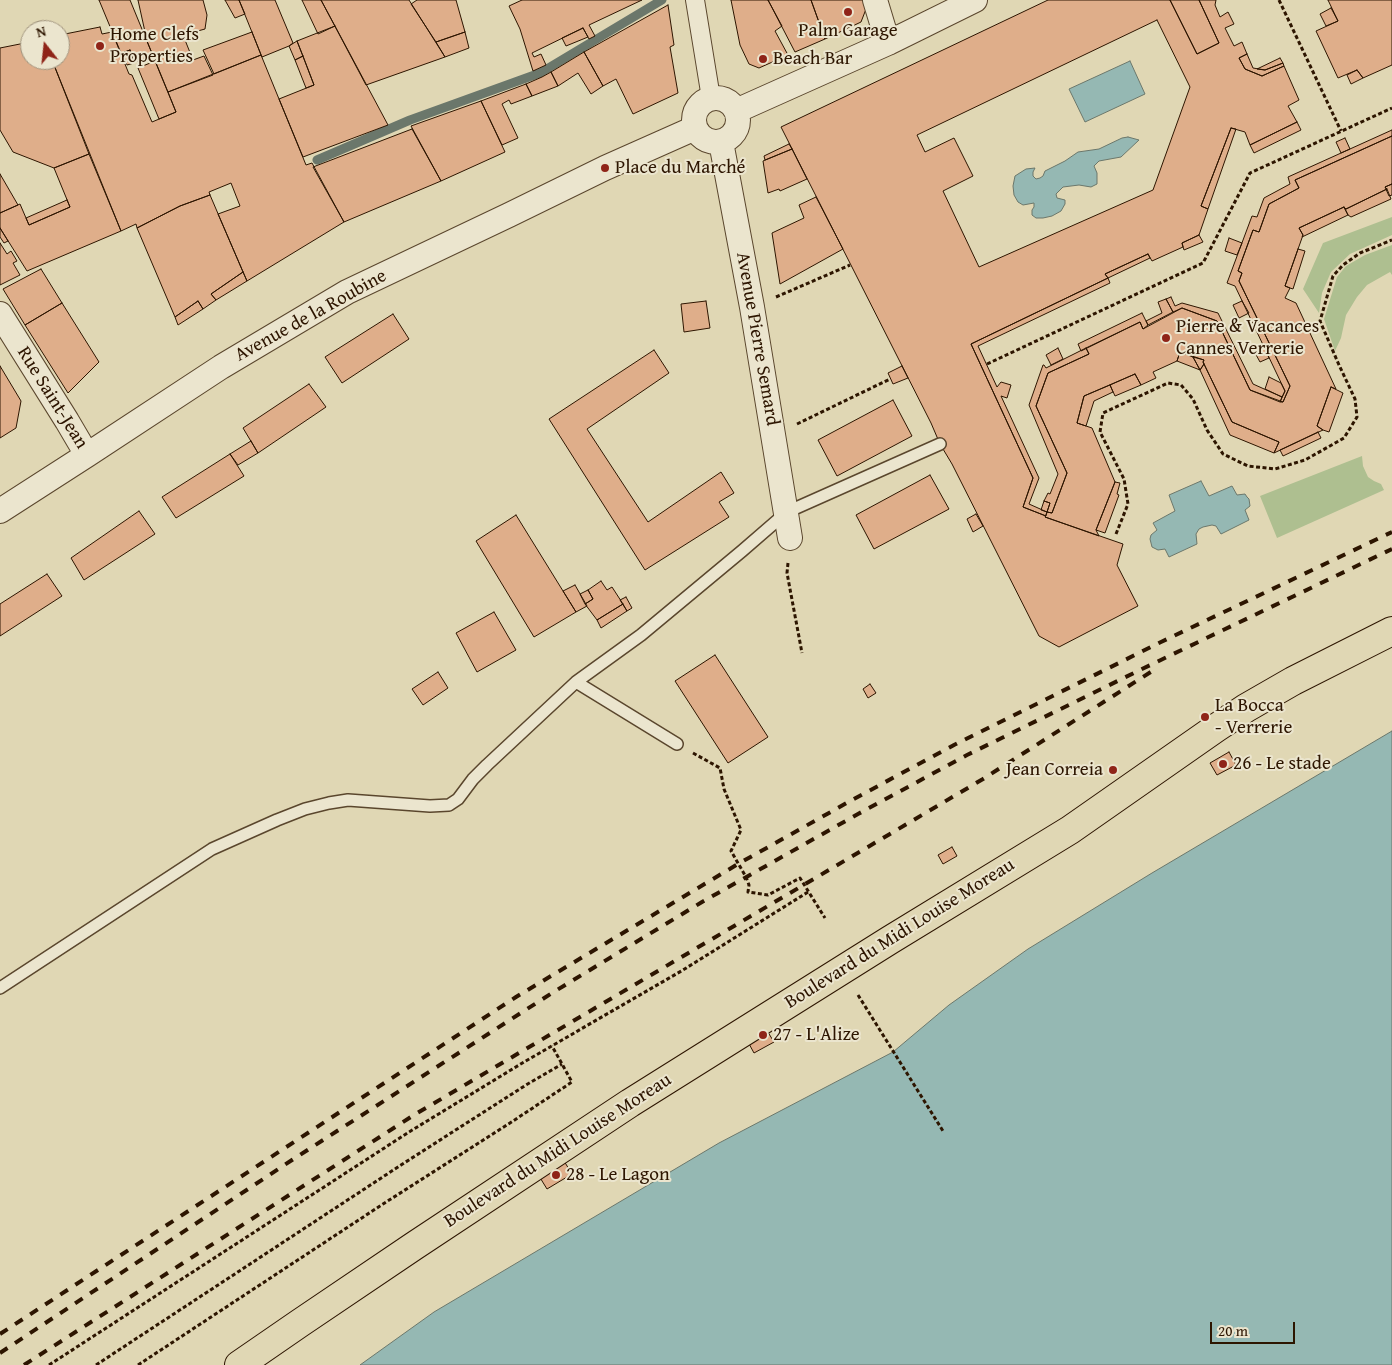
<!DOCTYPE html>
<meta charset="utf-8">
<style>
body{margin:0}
#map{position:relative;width:1392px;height:1365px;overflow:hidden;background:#e0d7b4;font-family:"Gentium Book Plus",serif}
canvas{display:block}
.north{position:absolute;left:20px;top:20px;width:50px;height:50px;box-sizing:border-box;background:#ebe5ce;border:1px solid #9f927c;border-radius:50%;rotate:344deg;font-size:14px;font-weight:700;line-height:20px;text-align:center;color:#2d1500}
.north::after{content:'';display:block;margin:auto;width:18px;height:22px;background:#8f2418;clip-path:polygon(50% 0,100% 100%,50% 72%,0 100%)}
.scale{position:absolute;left:1210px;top:1322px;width:85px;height:22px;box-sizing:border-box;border:2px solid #2d1500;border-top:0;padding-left:6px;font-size:15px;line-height:18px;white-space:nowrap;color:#2d1500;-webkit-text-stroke:4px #ebe5ce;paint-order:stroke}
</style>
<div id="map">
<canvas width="1392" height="1365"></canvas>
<div class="north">N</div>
<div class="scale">20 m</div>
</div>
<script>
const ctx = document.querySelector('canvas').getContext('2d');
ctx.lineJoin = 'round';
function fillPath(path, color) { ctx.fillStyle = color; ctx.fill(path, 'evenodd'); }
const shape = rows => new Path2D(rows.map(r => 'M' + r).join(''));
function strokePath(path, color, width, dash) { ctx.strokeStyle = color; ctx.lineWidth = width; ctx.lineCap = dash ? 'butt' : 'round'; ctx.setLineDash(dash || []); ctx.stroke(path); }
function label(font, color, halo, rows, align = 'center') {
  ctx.font = font + ' "Gentium Book Plus",serif'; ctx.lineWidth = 4; ctx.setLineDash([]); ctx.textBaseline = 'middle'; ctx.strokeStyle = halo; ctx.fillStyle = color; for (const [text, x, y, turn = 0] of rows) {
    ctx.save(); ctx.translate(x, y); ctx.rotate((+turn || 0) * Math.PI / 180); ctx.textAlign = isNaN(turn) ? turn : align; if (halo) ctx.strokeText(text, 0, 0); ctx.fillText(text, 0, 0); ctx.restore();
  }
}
const green = shape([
 [1392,217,1392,235,1350,254,1331,272,1322,293,1319,313,1303,289,1323,243],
 [1392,245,1392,275,1390,272,1367,285,1357,297,1346,315,1341,338,1335,351,1324,319,1337,277,1346,266,1365,255],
 [1362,456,1363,466,1368,477,1374,481,1381,484,1384,490,1277,538,1260,496]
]);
const water = shape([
 [1130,61,1145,94,1085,122,1069,89,1130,61],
 [1128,137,1139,140,1121,157,1099,161,1094,166,1097,173,1097,184,1091,187,1079,185,1063,187,1056,194,1057,198,1065,200,1065,204,1061,211,1052,216,1043,218,1036,218,1032,215,1032,210,1034,207,1034,203,1023,205,1018,202,1014,195,1013,186,1015,176,1026,169,1035,168,1033,172,1033,176,1036,179,1040,178,1043,176,1045,171,1065,161,1078,152,1099,149,1122,138,1128,137],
 [1201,481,1209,496,1232,486,1237,495,1245,494,1247,497,1249,499,1250,506,1245,510,1249,520,1221,534,1216,526,1212,525,1203,527,1199,529,1196,534,1197,544,1169,557,1165,549,1158,550,1152,547,1150,539,1151,535,1157,530,1153,523,1175,511,1169,495,1201,481],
 [1392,731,1392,1365,360,1365,434,1312,719,1143,893,1052,949,1005,1028,949,1152,873,1392,731]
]);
const stream = shape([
 [317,160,410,120,540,73,662,0]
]);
const building = shape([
 [99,0,130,0,153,56,135,62,130,50,121,53,99,0],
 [138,0,203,0,207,15,205,29,183,35,193,60,204,56,213,75,168,92,147,41,138,0],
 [225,0,239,0,245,14,235,18,225,0],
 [239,0,275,0,293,43,289,46,262,57,239,0],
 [302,0,321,0,335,26,318,34,302,0],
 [321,0,409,0,445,57,366,85,321,0],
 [417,0,456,0,465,32,436,42,411,4,417,0],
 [522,0,642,0,589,25,595,36,589,39,583,28,532,53,534,57,541,54,546,65,533,71,520,29,509,6,522,0],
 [731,0,768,0,782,26,775,31,788,55,759,68,749,64,740,45,731,0],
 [768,0,811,0,825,39,795,52,768,0],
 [811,0,866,0,868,4,861,22,825,39,811,0],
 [1048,0,1170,0,1197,54,1219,43,1199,0,1216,0,1215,5,1220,17,1228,12,1234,24,1225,28,1234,46,1242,42,1247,54,1239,58,1245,69,1262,76,1284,66,1299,100,1288,106,1297,122,1250,145,1245,132,1231,128,1201,206,1208,209,1199,235,1182,243,1183,247,1152,261,1148,254,1105,274,1108,278,971,344,1033,478,1023,507,1046,516,1045,517,1123,544,1117,565,1138,606,1059,647,1039,636,952,464,940,444,931,423,781,127,1048,0],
 [1157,20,1190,87,1153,190,979,267,943,191,973,176,954,138,925,152,917,135,1157,20],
 [1170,0,1199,0,1219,43,1197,54,1170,0],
 [1328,0,1392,0,1392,65,1363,78,1357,70,1338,78,1316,31,1338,21,1328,0],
 [668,5,674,45,670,47,678,93,633,114,616,79,603,86,584,52,668,5],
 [1331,8,1338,21,1326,26,1320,14,1331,8],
 [335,26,388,125,303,157,279,99,314,85,297,41,335,26],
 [100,27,102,34,112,32,129,74,132,75,152,122,176,112,168,92,261,55,306,165,312,163,344,222,247,281,218,214,240,206,231,183,209,192,210,195,180,206,137,228,136,224,121,231,52,60,60,60,60,35,100,27],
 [583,28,588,37,566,46,562,38,583,28],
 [252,32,261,55,214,74,203,50,252,32],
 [465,32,469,48,445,57,436,42,465,32],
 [297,41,303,56,295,60,289,46,297,41],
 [30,42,30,60,52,60,89,154,54,168,13,152,0,130,0,48,30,42],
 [130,50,134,63,127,65,123,53,130,50],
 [584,52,603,86,591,94,578,73,558,86,551,72,584,52],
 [1247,54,1253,68,1265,70,1283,63,1284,66,1262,76,1245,69,1239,58,1247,54],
 [303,56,314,85,306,88,295,60,303,56],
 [1280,58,1283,63,1265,70,1257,69,1280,58],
 [155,61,176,112,159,119,138,68,155,61],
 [1357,70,1363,78,1351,84,1347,75,1357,70],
 [551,72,558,86,532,96,526,84,542,77,551,72],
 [526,84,532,96,511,104,509,100,502,104,518,138,502,145,481,101,526,84],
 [481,101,505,152,441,181,411,126,481,101],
 [1297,122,1301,130,1254,153,1250,145,1297,122],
 [1231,128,1236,129,1208,209,1201,206,1231,128],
 [412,129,441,181,344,222,313,167,412,129],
 [1392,130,1392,136,1295,180,1299,188,1269,204,1259,232,1253,230,1238,271,1242,273,1239,281,1290,386,1283,402,1280,402,1285,391,1235,286,1227,283,1252,216,1257,217,1264,198,1290,184,1288,177,1392,130],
 [1392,136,1392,184,1385,187,1387,189,1346,209,1344,207,1299,228,1303,235,1285,286,1290,288,1285,298,1296,303,1336,389,1331,387,1317,426,1323,430,1274,453,1279,442,1232,422,1203,362,1204,360,1180,352,1177,361,1153,372,1156,378,1141,385,1135,374,1084,396,1077,423,1092,428,1115,482,1096,530,1099,536,1045,517,1047,512,1052,513,1067,473,1036,406,1048,373,1089,354,1086,348,1140,322,1143,329,1182,308,1217,321,1250,390,1283,402,1290,386,1239,281,1242,273,1238,271,1253,230,1259,232,1269,204,1299,188,1295,180,1392,136],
 [1345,138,1350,149,1341,153,1336,142,1345,138],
 [789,144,792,149,765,160,764,156,789,144],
 [792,149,807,179,780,191,779,189,768,193,763,161,792,149],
 [89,154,121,231,27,271,0,228,0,213,20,204,29,225,70,207,54,168,89,154],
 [0,174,18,205,0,213,0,174],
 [1392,184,1392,195,1389,196,1385,187,1392,184],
 [1387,189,1391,199,1351,217,1348,215,1344,207,1346,209,1387,189],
 [210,195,243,272,211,294,216,300,203,309,198,301,175,317,137,228,180,206,210,195],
 [816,197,843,249,780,284,772,233,804,218,799,205,816,197],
 [67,200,70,207,29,225,26,218,67,200],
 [1344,207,1348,215,1302,237,1303,235,1299,228,1344,207],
 [0,228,8,241,4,243,0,237,0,228],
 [1199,235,1203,242,1184,250,1182,243,1199,235],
 [1229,238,1242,243,1237,255,1225,251,1229,238],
 [0,243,7,254,11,251,17,261,13,263,20,275,0,285,0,243],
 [1298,249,1305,251,1293,289,1290,288,1285,286,1298,249],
 [1148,254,1150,258,1108,278,1105,274,1148,254],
 [41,269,62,303,25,325,3,289,41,269],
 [243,272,247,281,216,300,211,294,243,272],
 [1108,278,1110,283,978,346,997,387,1001,382,1011,385,1007,398,1001,396,1039,478,1029,504,1047,512,1046,516,1023,507,1033,478,971,344,1108,278],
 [1171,297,1175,306,1182,303,1218,313,1253,384,1282,397,1280,402,1250,390,1217,321,1182,308,1173,312,1166,299,1171,297],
 [1166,299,1173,312,1148,325,1146,321,1162,313,1158,302,1166,299],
 [198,301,203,309,178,325,175,317,198,301],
 [706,301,710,328,684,332,681,304,706,301],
 [1242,301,1249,313,1239,318,1233,305,1242,301],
 [62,303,99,362,68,393,25,325,62,303],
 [1142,313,1148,325,1143,329,1140,322,1081,351,1078,344,1142,313],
 [393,314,409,339,342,383,325,357,393,314],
 [1264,347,1269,358,1260,362,1254,351,1264,347],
 [1058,348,1063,359,1051,365,1046,355,1058,348],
 [1086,348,1089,354,1048,373,1036,406,1067,473,1052,513,1047,512,1050,503,1044,501,1048,493,1050,494,1058,474,1029,405,1043,365,1044,365,1046,368,1086,348],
 [654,350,669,373,587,429,648,522,721,472,734,493,719,502,729,517,645,570,549,419,654,350],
 [1180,352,1193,357,1200,370,1177,361,1180,352],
 [1193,357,1204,360,1203,362,1204,364,1200,370,1193,357],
 [1204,364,1232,422,1279,442,1274,453,1230,435,1200,370,1204,364],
 [0,366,21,401,16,428,0,438,0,366],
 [902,366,908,378,893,384,888,373,902,366],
 [1135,374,1141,385,1115,396,1110,385,1135,374],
 [1269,377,1281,383,1285,391,1282,397,1265,389,1269,377],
 [309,384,326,407,258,453,243,428,309,384],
 [1110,385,1113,392,1094,401,1086,426,1077,423,1084,396,1110,385],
 [1331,387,1343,393,1329,432,1323,430,1317,426,1331,387],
 [893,400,912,436,837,476,818,440,893,400],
 [1318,432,1321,438,1283,456,1280,450,1318,432],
 [251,441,258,453,238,465,230,454,251,441],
 [230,454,244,476,176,518,162,497,230,454],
 [930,475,949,509,874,549,856,515,930,475],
 [1115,482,1120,483,1117,494,1119,495,1105,533,1096,530,1115,482],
 [1044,501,1050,503,1047,512,1041,510,1044,501],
 [139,511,155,534,84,580,71,558,139,511],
 [976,514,983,526,973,532,967,519,976,514],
 [516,515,576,612,534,637,476,541,516,515],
 [47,574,62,596,0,636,0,604,47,574],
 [601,581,607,590,612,587,623,604,597,620,585,604,593,599,588,590,601,581],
 [575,585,587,606,576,612,563,591,575,585],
 [588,590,593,599,585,604,580,594,588,590],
 [626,597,632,608,627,611,620,600,626,597],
 [623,604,627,611,601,628,597,620,623,604],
 [494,612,516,650,477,672,456,633,494,612],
 [715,655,768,737,728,763,675,681,715,655],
 [438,672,448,688,423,705,412,689,438,672],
 [870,684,876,693,868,698,863,689,870,684],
 [1229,752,1236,765,1217,775,1210,763,1229,752],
 [952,847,957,856,943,864,938,855,952,847],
 [766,1029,774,1042,754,1053,748,1042,766,1029],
 [564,1161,572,1174,547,1189,539,1176,564,1161]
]);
const path = shape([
 [1279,0,1341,131],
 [776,297,850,265],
 [987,364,1203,263,1250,173,1392,108],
 [797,424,890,379],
 [1116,534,1128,504,1124,479,1100,432,1103,413,1168,383,1181,385,1193,399,1207,430,1223,454,1248,466,1275,469,1305,460,1344,438,1357,417,1355,399,1339,365,1320,321,1333,276,1343,265,1360,253,1392,240],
 [788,563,787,573,802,653],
 [693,753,720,768,724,789,741,830,731,851,746,877,749,885,748,892,768,895,800,878,825,918],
 [858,995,943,1131],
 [49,1365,409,1132,524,1062,683,970,808,892],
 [96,1365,401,1165,526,1085,562,1064],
 [138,1365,383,1204,513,1121,572,1082,552,1046]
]);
const service = shape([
 [576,682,677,744],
 [0,988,212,849,277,820,305,809,329,803,348,800,430,806,449,805,458,799,473,779,487,765,576,682,641,635,742,551,787,512,940,444]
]);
const pedestrian = shape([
 [695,0,711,98]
]);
const minor = shape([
 [875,0,888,43],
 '694 120a22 22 0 1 1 44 0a22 22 0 1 1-44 0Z',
 [736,111,888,43,975,0],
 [721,142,752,307,790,538],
 [0,314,67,421,87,455],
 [0,511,87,455,221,367,347,292,509,215,605,168,695,128]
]);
const primary = shape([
 [239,1365,300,1323,414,1246,630,1103,890,940,1070,830,1216,728,1246,708,1293,681,1392,631]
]);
const rail = shape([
 [0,1334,516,997,738,864,852,800,954,745,1161,642,1392,532],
 [0,1353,292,1160,552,993,702,902,858,814,967,755,1142,669,1392,549],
 [24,1365,414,1115,983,779,1157,668]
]);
const markers = [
 [848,12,5,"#8f2418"],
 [100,46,5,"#8f2418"],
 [763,59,5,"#8f2418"],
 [605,168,5,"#8f2418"],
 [1166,338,5,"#8f2418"],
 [1205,717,5,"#8f2418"],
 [1223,764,5,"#8f2418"],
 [1113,770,5,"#8f2418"],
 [763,1035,5,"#8f2418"],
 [556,1175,5,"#8f2418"]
];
const poiNames = [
 ["Palm Garage",848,31,"center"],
 ["Home Clefs",110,35],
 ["Properties",110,57],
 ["Beach Bar",773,59],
 ["Place du Marché",615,168],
 ["Pierre & Vacances",1176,327],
 ["Cannes Verrerie",1176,349],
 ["La Bocca",1215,706],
 ["- Verrerie",1215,728],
 ["26 - Le stade",1233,764],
 ["Jean Correia",1103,770,"right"],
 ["27 - L'Alize",773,1035],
 ["28 - Le Lagon",566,1175]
];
const streetNames = [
 ["Avenue de la Roubine",311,316,-29],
 ["Avenue Pierre Semard",757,339,80],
 ["Rue Saint-Jean",52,398,58],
 ["Boulevard du Midi Louise Moreau",900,934,-32],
 ["Boulevard du Midi Louise Moreau",558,1151,-33]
];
fillPath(green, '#aebf90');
fillPath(water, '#95b8b3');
strokePath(water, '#6b776b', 1);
strokePath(stream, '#6b776b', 9);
fillPath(building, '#dfae8a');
strokePath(building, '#2d1500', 1);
strokePath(service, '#5a462d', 14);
strokePath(pedestrian, '#5a462d', 20);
strokePath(minor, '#5a462d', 26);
strokePath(primary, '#2d1500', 30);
strokePath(path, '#2d1500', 3, [4, 2.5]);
strokePath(service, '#ebe5ce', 11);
strokePath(pedestrian, '#ebe5ce', 18);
strokePath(minor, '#ebe5ce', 24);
strokePath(primary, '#e0d7b4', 28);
strokePath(rail, '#2d1500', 4, [9, 9]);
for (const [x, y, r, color] of markers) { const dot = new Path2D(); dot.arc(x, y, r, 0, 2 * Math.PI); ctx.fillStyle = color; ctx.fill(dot); strokePath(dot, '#ebe5ce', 2); }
label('19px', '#2d1500', '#ebe5ce', poiNames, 'left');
label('19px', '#2d1500', '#ebe5ce', streetNames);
</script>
